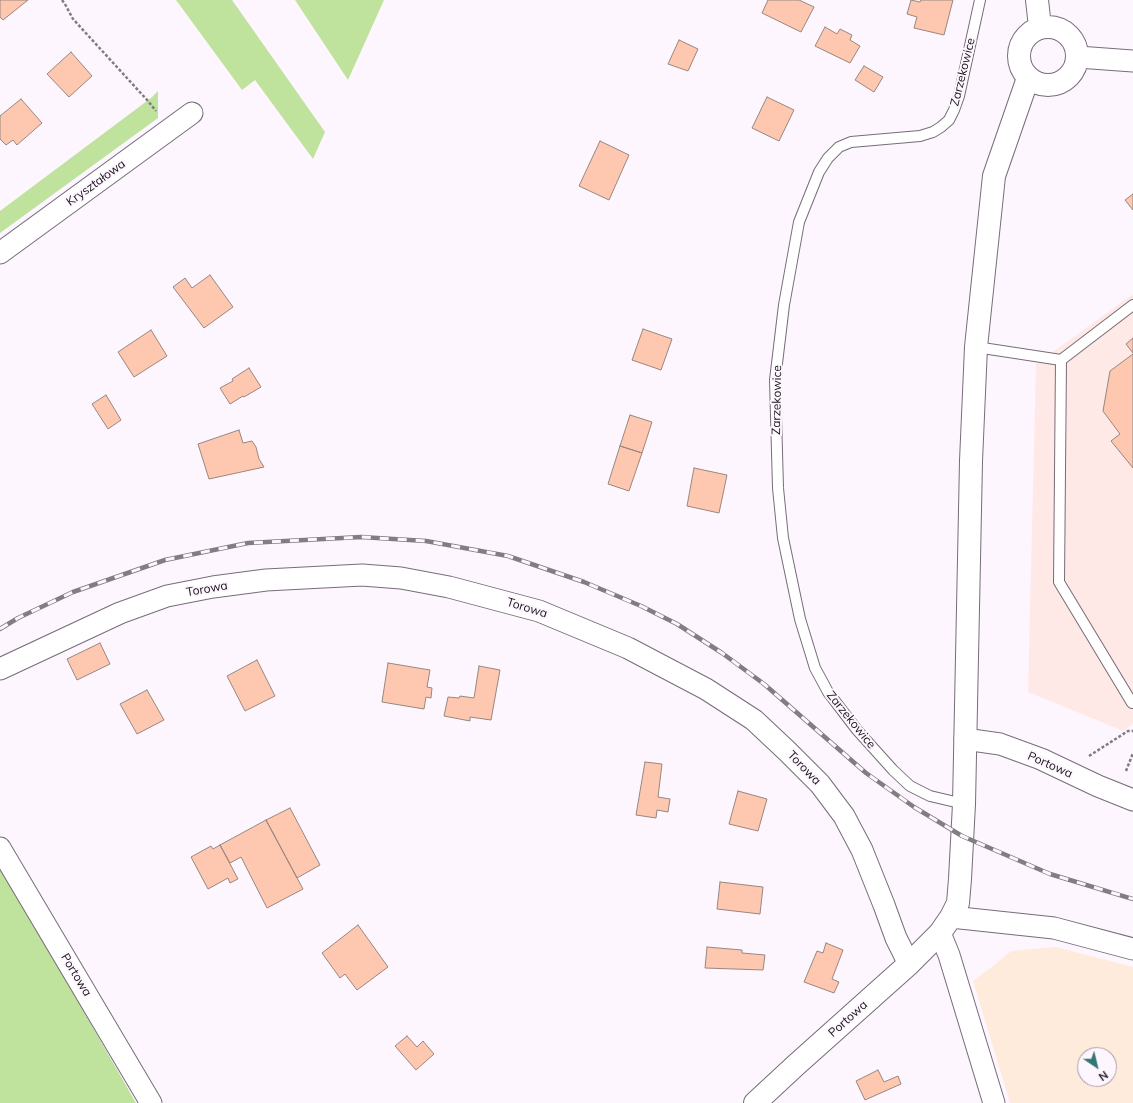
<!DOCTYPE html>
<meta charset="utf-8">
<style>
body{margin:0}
#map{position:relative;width:1133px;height:1103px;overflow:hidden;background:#fef6ff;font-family:Mulish,sans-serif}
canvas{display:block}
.north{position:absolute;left:1077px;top:1047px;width:40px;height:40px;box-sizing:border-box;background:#fef6ff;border:1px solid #a09aa1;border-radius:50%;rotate:145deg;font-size:11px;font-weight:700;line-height:16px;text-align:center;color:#141015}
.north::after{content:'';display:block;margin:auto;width:14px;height:18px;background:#307973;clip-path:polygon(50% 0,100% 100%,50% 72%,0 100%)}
</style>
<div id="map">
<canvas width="1133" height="1103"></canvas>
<div class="north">N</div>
</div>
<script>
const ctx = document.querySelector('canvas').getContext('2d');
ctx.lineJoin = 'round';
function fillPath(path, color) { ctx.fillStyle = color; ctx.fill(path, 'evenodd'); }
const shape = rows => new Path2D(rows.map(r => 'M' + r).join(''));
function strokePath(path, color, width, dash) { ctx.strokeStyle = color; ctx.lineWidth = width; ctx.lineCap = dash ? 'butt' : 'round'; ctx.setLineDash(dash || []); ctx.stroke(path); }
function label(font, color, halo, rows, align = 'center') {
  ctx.font = font + ' Mulish,sans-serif'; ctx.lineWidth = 4; ctx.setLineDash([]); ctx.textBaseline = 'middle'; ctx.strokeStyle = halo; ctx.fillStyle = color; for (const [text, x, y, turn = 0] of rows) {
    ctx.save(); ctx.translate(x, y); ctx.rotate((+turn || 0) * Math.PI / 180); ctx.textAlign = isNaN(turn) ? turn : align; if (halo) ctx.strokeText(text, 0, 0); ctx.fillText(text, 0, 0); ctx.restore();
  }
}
const industrial = shape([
 [1056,947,1133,967,1133,1103,1010,1103,973,981,993,966,1011,951],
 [1085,1055,1109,1055,1109,1079,1085,1079]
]);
const education = shape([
 [1133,294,1133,724,1123,731,1028,692,1036,364]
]);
const green = shape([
 [176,0,232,0,325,132,313,159,255,80,242,90],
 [295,0,384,0,348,80],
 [158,91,158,118,0,233,0,211,151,98],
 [0,865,136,1103,0,1103]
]);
const building = shape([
 [0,0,28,0,3,20,0,17,0,0],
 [768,0,799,0,814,7,801,32,762,13,768,0],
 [911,0,920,2,921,0,953,0,944,35,914,28,917,17,907,14,911,0],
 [825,27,837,34,840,29,852,35,850,40,860,46,850,63,815,46,825,27],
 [679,40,698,49,688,71,668,64,679,40],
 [71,52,92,76,69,97,47,74,71,52],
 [864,66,883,77,874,92,855,80,864,66],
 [767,97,794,110,779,141,752,128,767,97],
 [21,99,42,123,17,145,13,140,6,145,0,139,0,116,21,99],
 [600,141,629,155,609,200,579,186,600,141],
 [1133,194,1133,210,1125,200,1133,194],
 [210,275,233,307,204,328,173,287,185,278,192,288,210,275],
 [643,329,672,339,661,370,632,360,643,329],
 [151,330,167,356,134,377,118,352,151,330],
 [1133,338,1133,353,1126,344,1133,338],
 [1133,354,1133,468,1111,441,1120,434,1103,411,1110,371,1133,354],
 [249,368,261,387,244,397,243,396,230,404,220,388,233,381,232,379,249,368],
 [106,395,121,420,108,429,92,404,106,395],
 [630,415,652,422,642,453,620,446,630,415],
 [239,430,243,443,252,441,256,447,259,459,264,467,209,479,198,444,239,430],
 [620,446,642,453,629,491,608,484,620,446],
 [694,468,727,475,719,513,687,506,694,468],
 [100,643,110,664,77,680,67,659,100,643],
 [257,660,275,696,245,711,227,676,257,660],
 [388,663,430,670,427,687,432,688,431,698,426,697,424,709,382,702,388,663],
 [479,666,500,670,491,720,470,717,470,721,444,716,448,697,459,698,460,696,474,698,479,666],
 [147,690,164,720,137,734,120,704,147,690],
 [645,762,662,764,658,797,670,799,668,812,657,810,656,818,636,815,645,762],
 [738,791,767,799,758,831,729,824,738,791],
 [290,808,320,865,297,878,266,820,290,808],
 [266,820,303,889,267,908,241,857,230,863,220,845,266,820],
 [220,845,238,879,230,883,228,878,208,889,191,857,211,846,213,849,220,845],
 [720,882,763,887,760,914,717,909,720,882],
 [358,925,388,967,357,990,345,974,340,978,322,953,358,925],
 [826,943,843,950,832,979,839,982,834,993,804,982,817,951,823,953,826,943],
 [707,947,742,950,742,953,765,955,763,970,705,968,707,947],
 [407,1036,417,1047,423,1041,434,1054,416,1070,395,1046,407,1036],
 [878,1070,884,1082,898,1076,901,1084,865,1100,856,1081,878,1070]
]);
const path = shape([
 [62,0,65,4,73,19,148,101,156,111],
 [1089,756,1128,731,1133,731],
 [1126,771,1133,753]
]);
const service = shape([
 [976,347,1061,360,1133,305],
 [1061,360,1059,582,1132,703],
 [964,804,930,796,910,786,893,770,857,730,828,692,815,668,800,619,783,538,778,488,775,380,784,305,799,222,819,172,828,158,839,147,851,142,920,136,933,132,941,127,949,120,954,110,959,96,980,0]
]);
const minor = shape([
 [1078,57,1133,61],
 [0,253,192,113],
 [0,669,120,613,167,596,213,587,266,580,362,575,401,578,449,587,539,611,628,648,706,689,754,720,787,751,820,784,844,816,862,850,884,905,896,938,909,964],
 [965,739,1000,744,1041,759,1098,786,1133,800],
 [0,848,151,1103],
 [951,917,1054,928,1133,949],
 [940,933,949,955,994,1103]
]);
const tertiary = shape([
 [1037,0,1040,27],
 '1019 56a29 29 0 1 1 58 0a29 29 0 1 1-58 0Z',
 [755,1103,796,1065,909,964,940,933,951,917,958,903,960,879,964,804,971,461,976,347,994,176,1028,78]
]);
const rail = shape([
 [0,629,18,618,73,592,165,560,248,543,361,537,426,541,508,556,584,582,641,606,677,624,722,653,764,684,866,773,914,807,962,836,1050,874,1133,899]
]);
const streetNames = [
 ["Zarzekowice",963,72,-76],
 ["Kryształowa",96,183,-36],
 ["Zarzekowice",777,400,-89],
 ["Torowa",207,589,-10],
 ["Torowa",527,608,17],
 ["Zarzekowice",851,720,51],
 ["Portowa",1050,765,24],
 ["Torowa",804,768,46],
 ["Portowa",76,975,59],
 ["Portowa",848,1019,-42]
];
fillPath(industrial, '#feebdb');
fillPath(education, '#ffe9e7');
fillPath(green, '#bfe29d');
fillPath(building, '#fec8b0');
strokePath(building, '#98867e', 1);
strokePath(service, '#776c79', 12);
strokePath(minor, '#776c79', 23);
strokePath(tertiary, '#776c79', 24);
strokePath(path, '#817b82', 2.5, [3, 2]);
strokePath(service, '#fff', 10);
strokePath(minor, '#fff', 21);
strokePath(tertiary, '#fff', 22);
strokePath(rail, '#827c83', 4.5);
strokePath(rail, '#fef6ff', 3, [9]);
label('12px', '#141015', '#fef6ff', streetNames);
</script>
